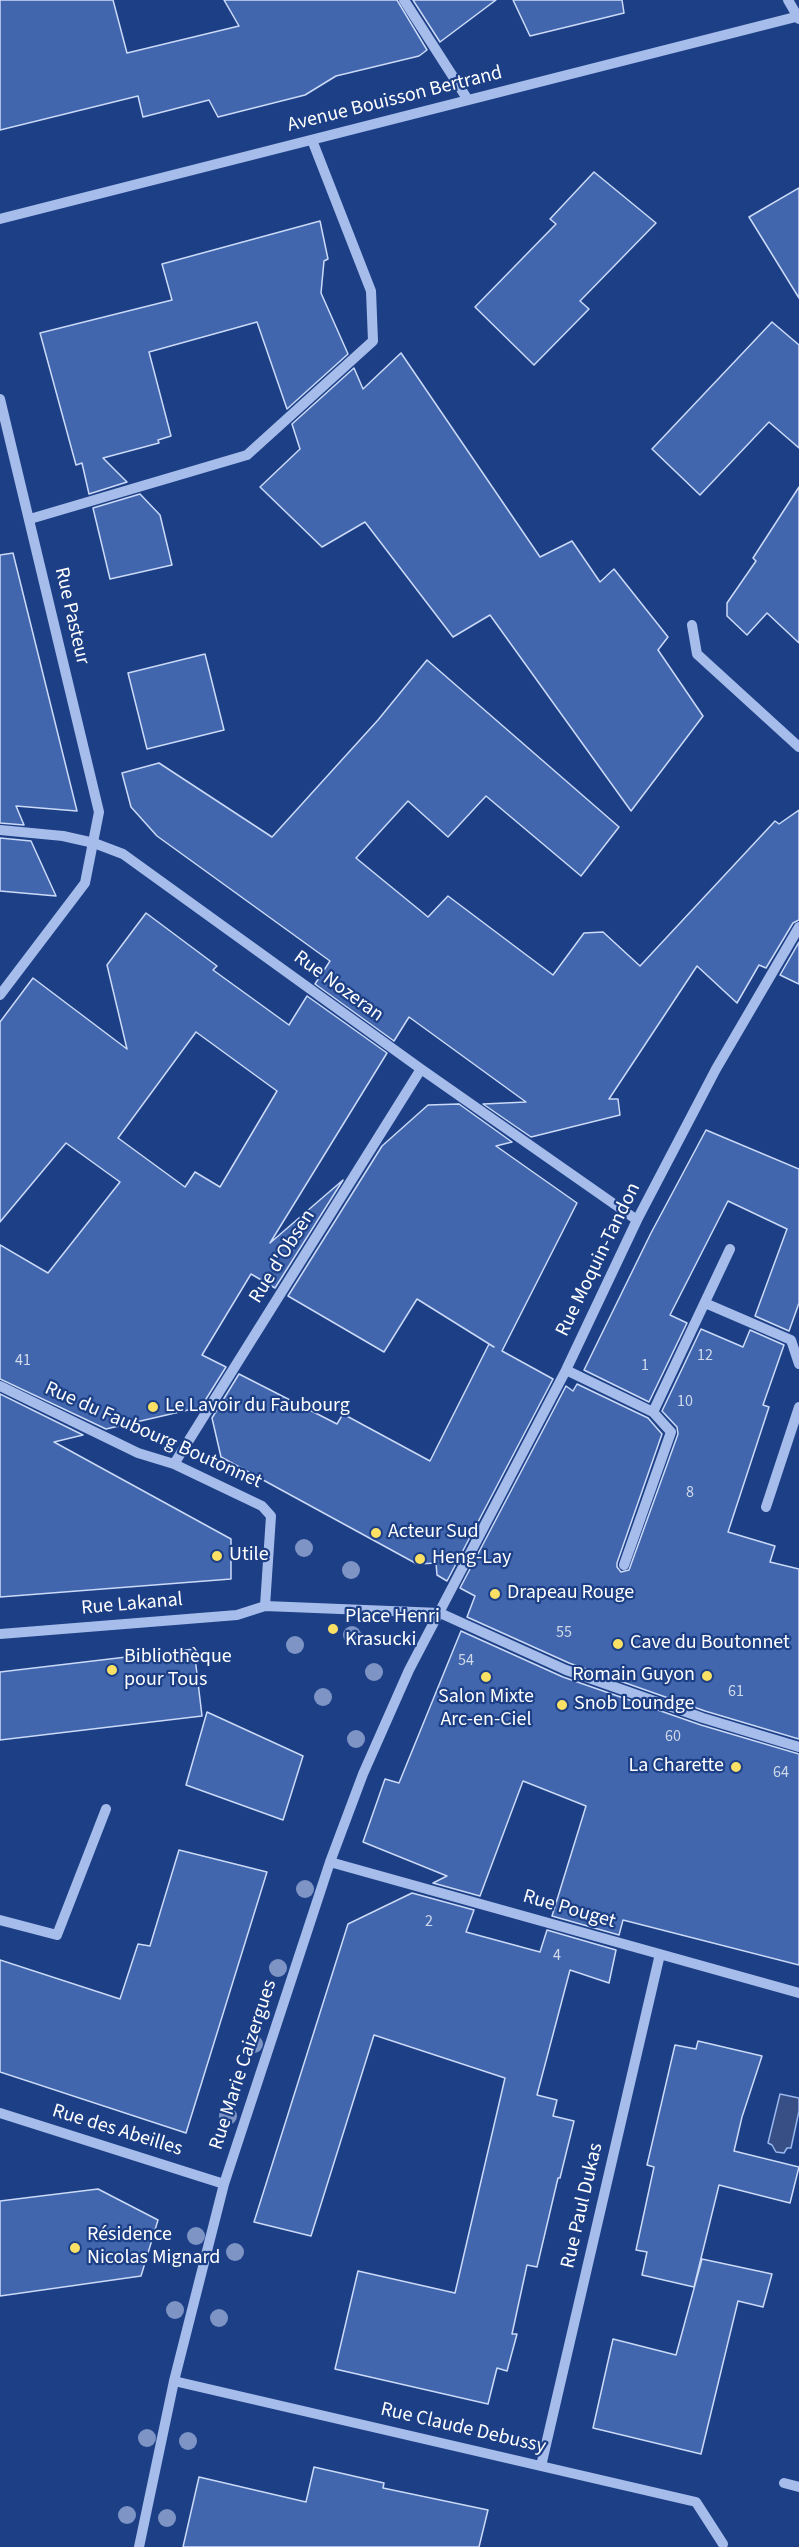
<!DOCTYPE html>
<meta charset="utf-8">
<style>
body{margin:0}
canvas{display:block;background:#1d3f86}
</style>
<canvas width="799" height="2547"></canvas>
<script>
const ctx = document.querySelector('canvas').getContext('2d');
ctx.lineJoin = 'round';
function fillPath(path, color) { ctx.fillStyle = color; ctx.fill(path, 'evenodd'); }
const shape = rows => new Path2D(rows.map(r => 'M' + r).join(''));
function strokePath(path, color, width, dash) { ctx.strokeStyle = color; ctx.lineWidth = width; ctx.lineCap = dash ? 'butt' : 'round'; ctx.setLineDash(dash || []); ctx.stroke(path); }
function label(font, color, halo, rows, align = 'center') {
  ctx.font = font + ' "Source Sans 3",sans-serif'; ctx.lineWidth = 4.5; ctx.setLineDash([]); ctx.textBaseline = 'middle'; ctx.strokeStyle = halo; ctx.fillStyle = color; for (const [text, x, y, turn = 0] of rows) {
    ctx.save(); ctx.translate(x, y); ctx.rotate((+turn || 0) * Math.PI / 180); ctx.textAlign = isNaN(turn) ? turn : align; if (halo) ctx.strokeText(text, 0, 0); ctx.fillText(text, 0, 0); ctx.restore();
  }
}
const water = shape([
 [780,2094,799,2098,799,2111,791,2148,787,2148,784,2153,776,2152,772,2145,768,2143,780,2094]
]);
const building = shape([
 [0,0,113,0,127,53,239,26,224,0,397,0,427,50,419,56,336,76,305,95,218,117,209,100,143,117,138,96,0,130,0,0],
 [413,0,496,0,440,42,413,0],
 [513,0,622,0,624,13,530,36,513,0],
 [594,172,656,223,580,301,589,309,534,365,475,307,556,224,550,219,594,172],
 [799,188,799,298,749,217,799,188],
 [320,221,328,259,324,261,321,293,348,354,287,409,257,322,149,352,171,436,158,440,159,443,103,458,127,482,89,494,82,463,76,465,40,333,172,300,162,264,320,221],
 [772,322,799,345,799,448,769,422,700,495,652,449,772,322],
 [401,353,540,557,572,541,600,582,614,569,668,637,658,650,703,716,631,811,490,615,453,637,365,522,322,547,260,487,300,449,292,424,354,368,363,389,401,353],
 [799,487,799,643,767,613,747,635,727,616,727,603,756,561,753,558,799,487],
 [140,494,160,515,172,565,110,579,93,508,140,494],
 [13,553,77,811,16,806,24,825,0,823,0,555,13,553],
 [205,654,224,730,147,749,128,673,205,654],
 [427,660,619,827,581,876,486,796,448,837,408,801,356,858,428,917,448,896,553,975,584,933,603,932,640,966,775,821,779,824,799,810,799,920,793,923,766,968,759,965,737,1003,697,966,609,1099,618,1099,620,1115,531,1137,483,1104,526,1102,409,1017,394,1041,315,984,330,961,157,836,131,807,122,773,159,763,272,837,378,720,427,660],
 [0,838,31,841,56,896,0,891,0,838],
 [146,913,217,966,213,970,289,1025,307,996,387,1053,270,1243,343,1180,275,1288,251,1274,202,1355,226,1367,201,1407,106,1429,0,1379,0,1245,48,1273,120,1182,66,1143,0,1222,0,1022,33,978,127,1049,107,965,146,913],
 [196,1032,277,1091,220,1187,195,1172,185,1187,118,1138,196,1032],
 [799,942,799,984,780,975,799,942],
 [459,1104,512,1142,496,1146,577,1203,502,1351,553,1379,447,1581,437,1575,436,1563,417,1564,221,1457,212,1418,239,1374,337,1424,343,1414,430,1461,489,1344,494,1347,417,1299,384,1352,288,1296,382,1146,428,1105,459,1104],
 [706,1130,799,1169,799,1303,789,1331,755,1316,787,1229,728,1201,670,1315,687,1323,649,1402,584,1370,651,1233,706,1130],
 [701,1329,743,1347,750,1330,784,1345,763,1405,769,1407,728,1532,775,1546,770,1562,799,1569,799,1739,705,1711,569,1663,467,1617,475,1596,460,1588,566,1386,573,1391,577,1384,648,1418,662,1434,617,1563,617,1567,621,1572,629,1570,678,1434,677,1427,662,1411,701,1329],
 [0,1394,83,1435,54,1442,231,1539,231,1579,0,1597,0,1394],
 [461,1631,563,1677,701,1725,799,1754,799,1965,623,1920,619,1935,552,1916,586,1806,523,1781,480,1896,433,1883,447,1876,363,1842,385,1779,399,1783,461,1631],
 [194,1649,202,1716,0,1740,0,1672,194,1649],
 [207,1712,303,1756,283,1820,186,1785,207,1712],
 [179,1850,267,1872,186,2133,0,2072,0,1960,120,1999,138,1944,150,1946,179,1850],
 [412,1893,474,1910,466,1932,540,1952,547,1930,616,1950,609,1983,570,1970,537,2095,557,2100,553,2116,574,2121,560,2178,558,2178,537,2267,527,2265,512,2334,517,2334,507,2371,497,2368,488,2404,335,2369,358,2271,455,2293,505,2078,374,2035,311,2236,254,2222,348,1924,412,1893],
 [698,2041,762,2056,742,2117,734,2151,799,2167,790,2203,719,2185,694,2287,642,2275,647,2252,636,2250,654,2167,647,2165,675,2045,696,2049,698,2041],
 [98,2189,158,2220,141,2276,0,2296,0,2201,98,2189],
 [702,2259,772,2274,763,2307,738,2301,701,2454,593,2428,613,2339,676,2355,702,2259],
 [314,2467,384,2483,383,2488,488,2510,479,2547,183,2547,199,2477,306,2502,314,2467]
]);
const minor = shape([
 [404,0,468,100],
 [788,0,799,19],
 [0,219,799,16],
 [0,399,99,812,85,883,0,995],
 [30,519,247,455,373,341,371,291,312,140],
 [692,625,697,654,799,747],
 [0,830,63,836,94,843,123,854,421,1069,637,1220],
 [705,1303,791,1340,799,1364],
 [566,1370,653,1412,671,1432,624,1565],
 [0,1386,138,1453,174,1464,262,1506,271,1516,265,1606],
 [653,1412,730,1249],
 [174,1464,421,1069],
 [766,1507,799,1407],
 [0,1634,237,1615,265,1606,440,1613,566,1670,703,1718,799,1747],
 [330,1862,799,1993],
 [0,1920,57,1935,106,1809],
 [0,2113,224,2184],
 [174,2381,696,2502,723,2544],
 [541,2466,660,1954],
 [784,2483,799,2487],
 [139,2547,174,2381,224,2184,330,1862,363,1774,409,1670,566,1370,637,1220,716,1069,799,927]
]);
const trees = [
 [304,1548],
 [351,1570],
 [352,1635],
 [295,1645],
 [374,1672],
 [323,1697],
 [356,1739],
 [305,1889],
 [278,1968],
 [254,2044],
 [228,2116],
 [196,2236],
 [235,2252],
 [175,2310],
 [219,2318],
 [147,2438],
 [188,2441],
 [127,2515],
 [167,2518]
];
const markers = [
 [153,1407,6,"#fae064"],
 [376,1533,6,"#fae064"],
 [217,1556,6,"#fae064"],
 [420,1559,6,"#fae064"],
 [495,1594,6,"#fae064"],
 [333,1629,6,"#fae064"],
 [618,1644,6,"#fae064"],
 [112,1670,6,"#fae064"],
 [707,1676,6,"#fae064"],
 [486,1677,6,"#fae064"],
 [562,1705,6,"#fae064"],
 [736,1767,6,"#fae064"],
 [75,2248,6,"#fae064"]
];
const numberNames = [
 ["12",705,1356],
 ["41",23,1361],
 ["1",645,1366],
 ["10",685,1402],
 ["8",690,1493],
 ["55",564,1633],
 ["54",466,1661],
 ["61",736,1692],
 ["60",673,1737],
 ["64",781,1773],
 ["2",429,1922],
 ["4",557,1956]
];
const streetNames = [
 ["Avenue Bouisson Bertrand",395,100,-14],
 ["Rue Pasteur",71,616,77],
 ["Rue Nozeran",338,987,36],
 ["Rue d'Obsen",283,1257,-58],
 ["Rue Moquin-Tandon",599,1260,-64],
 ["Rue du Faubourg Boutonnet",153,1436,24],
 ["Rue Lakanal",132,1605,-5],
 ["Rue Pouget",569,1910,16],
 ["Rue Marie Caizergues",244,2065,-72],
 ["Rue des Abeilles",117,2131,17],
 ["Rue Paul Dukas",583,2206,-77],
 ["Rue Claude Debussy",463,2429,13]
];
const poiNames = [
 ["Le Lavoir du Faubourg",165,1407],
 ["Acteur Sud",388,1533],
 ["Utile",229,1556],
 ["Heng-Lay",432,1559],
 ["Drapeau Rouge",507,1594],
 ["Place Henri",345,1618],
 ["Krasucki",345,1641],
 ["Cave du Boutonnet",630,1644],
 ["Bibliothèque",124,1658],
 ["pour Tous",124,1681],
 ["Romain Guyon",695,1676,"right"],
 ["Salon Mixte",486,1698,"center"],
 ["Arc-en-Ciel",486,1721,"center"],
 ["Snob Loundge",574,1705],
 ["La Charette",724,1767,"right"],
 ["Résidence",87,2236],
 ["Nicolas Mignard",87,2259]
];
fillPath(water, '#374f84');
strokePath(water, '#99b7ed', 1.5);
fillPath(building, '#4166ad');
strokePath(building, '#cbdaf8', 1.5);
strokePath(minor, '#a6bdeb', 10);
ctx.fillStyle = '#7d94c5';
for (const [x, y] of trees) { ctx.beginPath(); ctx.arc(x, y, 9, 0, 2 * Math.PI); ctx.fill(); }
for (const [x, y, r, color] of markers) { const dot = new Path2D(); dot.arc(x, y, r, 0, 2 * Math.PI); ctx.fillStyle = color; ctx.fill(dot); strokePath(dot, '#1d3f86', 2); }
label('16px', '#d0d9ea', null, numberNames);
label('20px', '#fff', '#1d3f86', streetNames);
label('20px', '#fff', '#1d3f86', poiNames, 'left');
</script>
